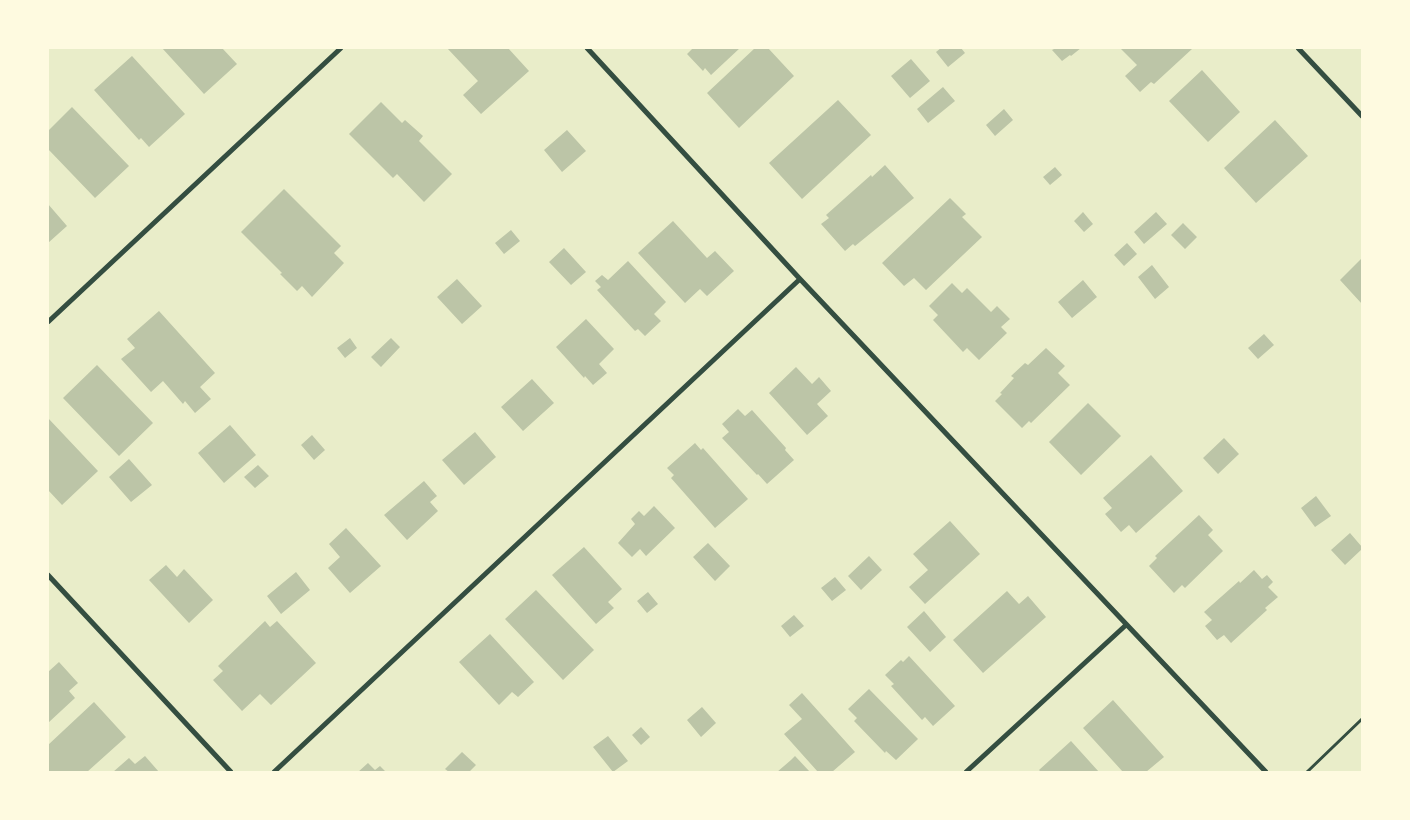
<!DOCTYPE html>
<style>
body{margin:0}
#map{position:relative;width:1410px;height:820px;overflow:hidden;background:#e9edc9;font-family:"Fira Sans",sans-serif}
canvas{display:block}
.frame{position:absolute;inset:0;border:49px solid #fefae0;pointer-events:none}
</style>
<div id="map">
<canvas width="1410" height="820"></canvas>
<div class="frame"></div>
</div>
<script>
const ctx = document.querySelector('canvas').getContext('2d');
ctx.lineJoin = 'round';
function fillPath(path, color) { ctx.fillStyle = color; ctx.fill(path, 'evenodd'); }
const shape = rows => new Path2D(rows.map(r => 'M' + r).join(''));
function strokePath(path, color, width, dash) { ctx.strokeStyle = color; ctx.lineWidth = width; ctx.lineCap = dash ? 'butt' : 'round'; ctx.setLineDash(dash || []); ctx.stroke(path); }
const building = shape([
 [162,48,222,48,237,64,204,94],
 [447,48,508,48,529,71,481,114,463,95,478,81],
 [693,48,740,48,711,75,705,68,703,71,687,54],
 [755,48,768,48,794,76,739,128,707,93],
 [941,48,961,48,965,53,948,67,936,52],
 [1056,48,1081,48,1071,56,1070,55,1062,61,1052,50],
 [1120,48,1191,48,1192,49,1154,84,1151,82,1140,92,1125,76,1137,65],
 [132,56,185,114,149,147,141,138,139,140,94,90],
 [911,59,930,81,910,98,891,76],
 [1202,70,1240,112,1208,142,1169,101],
 [943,87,955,101,928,123,917,109],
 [838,100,871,135,802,199,769,163],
 [381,102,402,123,405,120,423,136,419,141,452,174,424,202,397,174,393,178,349,134],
 [72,107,129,166,95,198,48,149,48,131],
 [1004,109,1013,120,995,136,986,125],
 [1275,120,1308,156,1256,203,1224,168],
 [567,130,586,151,562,172,544,150],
 [885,165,914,198,855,246,853,244,845,251,821,224,829,218,826,215,871,175,872,177],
 [1055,167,1062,175,1050,185,1043,177],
 [284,189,341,246,334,253,344,263,312,297,302,286,297,291,280,274,282,273,241,232],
 [950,198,966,214,962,217,982,237,926,290,914,278,904,286,882,263],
 [48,204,67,226,48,243],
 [1083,212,1093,224,1084,232,1074,221],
 [1156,212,1167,224,1144,244,1134,232],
 [673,221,707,258,715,251,734,271,707,296,700,289,685,303,638,253],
 [1183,223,1197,237,1185,249,1171,235],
 [511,230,520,241,504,254,495,243],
 [1127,243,1137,254,1124,266,1114,255],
 [564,248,586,272,571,285,549,262],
 [1362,258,1362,304,1340,280],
 [628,261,666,302,654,314,661,321,645,336,638,329,635,331,597,290,601,287,595,281,602,275,608,280],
 [1152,265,1169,287,1155,299,1138,277],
 [457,279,482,306,462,324,437,297],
 [1083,280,1097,297,1072,318,1058,302],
 [952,283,962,293,967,288,991,312,997,306,1010,319,1001,327,1007,333,979,360,967,348,963,352,933,320,938,315,929,306],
 [159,311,215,373,200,387,211,399,195,413,185,401,183,404,163,381,151,392,121,359,135,348,127,339],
 [586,319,614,349,599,364,607,373,593,385,585,376,584,378,556,347],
 [1264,334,1274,345,1258,359,1248,348],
 [350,338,357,348,345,358,337,348],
 [391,338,400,347,381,367,371,357],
 [1046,348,1065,366,1058,373,1070,385,1031,423,1029,421,1022,428,995,401,1002,394,1000,393,1014,378,1011,376,1025,363,1028,365],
 [97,365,153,423,119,456,63,398],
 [796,367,812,384,819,377,831,391,817,404,828,416,807,435,769,393],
 [532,379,554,403,523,431,501,407],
 [1088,403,1121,436,1081,475,1049,442],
 [738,409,745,416,752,410,786,448,785,450,794,460,767,484,758,474,757,475,722,438,729,432,722,424],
 [48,418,98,471,62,505,48,490],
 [230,425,256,455,224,483,198,453],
 [475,432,496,457,464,485,442,460],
 [312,435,325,450,314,460,301,445],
 [1224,438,1239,454,1218,474,1203,458],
 [695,443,701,450,703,448,748,499,715,528,671,478,674,475,667,468],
 [1151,455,1183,491,1136,533,1129,525,1121,532,1105,514,1112,508,1103,498],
 [129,459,152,485,131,502,109,477],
 [258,465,269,476,255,488,244,477],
 [424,481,437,496,430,502,438,511,407,540,384,515],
 [1316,496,1331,516,1315,527,1301,508],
 [654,506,675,528,646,556,640,549,632,557,618,543,635,524,631,519,639,511,644,516],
 [1199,515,1213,530,1208,535,1223,551,1185,588,1182,585,1174,593,1149,566,1157,558,1155,556],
 [950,521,980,554,925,604,909,587,928,570,913,554],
 [346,528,381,566,350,593,328,568,340,557,329,544],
 [1350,533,1362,547,1362,549,1345,565,1331,550],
 [708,543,730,566,715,581,693,557],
 [584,547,622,589,608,602,614,608,596,624,552,575],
 [869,556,882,570,861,590,848,576],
 [166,565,177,577,184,569,213,600,189,623,149,580],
 [1254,570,1262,579,1267,575,1273,582,1268,587,1278,597,1265,608,1267,610,1231,643,1224,635,1217,640,1205,626,1212,620,1204,612,1239,581,1240,583],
 [296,572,310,590,281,614,267,596],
 [835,577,846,590,832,601,821,588],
 [536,590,594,650,563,680,505,619],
 [1007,591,1019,604,1028,596,1046,617,983,673,953,640],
 [648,592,658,604,647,613,637,601],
 [924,611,946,637,930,652,907,627],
 [794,615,804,626,790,637,781,626],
 [265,621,270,627,277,621,316,663,271,705,260,694,242,711,213,680,223,671,218,666],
 [490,634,534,682,518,697,512,692,499,705,459,662],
 [909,656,955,706,933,726,925,717,922,720,891,686,894,684,885,675,901,660,903,662],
 [59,662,78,683,69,691,75,698,48,723,48,672],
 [869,689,918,739,896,760,886,751,885,753,854,721,857,718,848,709],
 [802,693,855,752,832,772,818,772,784,734,802,719,789,705],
 [1113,700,1164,757,1146,772,1123,772,1083,728],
 [94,702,126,737,87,772,48,772,48,745],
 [702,707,716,723,701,737,687,720],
 [641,727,650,737,641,745,632,735],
 [608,736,628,761,613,772,593,747],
 [1071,741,1099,772,1041,772,1039,770],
 [462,752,476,765,469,772,449,772,445,769],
 [145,756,159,772,113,772,129,758,135,764],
 [795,756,810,772,777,772,791,760],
 [368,763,375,770,380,766,386,772,358,772]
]);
const path = shape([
 [1307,772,1362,719]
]);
const minor = shape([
 [587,48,800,279,1266,772],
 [1298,48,1362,116],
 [48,322,341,48],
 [48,575,231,772],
 [274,772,800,279],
 [966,772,1126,625]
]);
fillPath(building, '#bcc5a7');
strokePath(path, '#344e41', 3);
strokePath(minor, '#344e41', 5);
</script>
